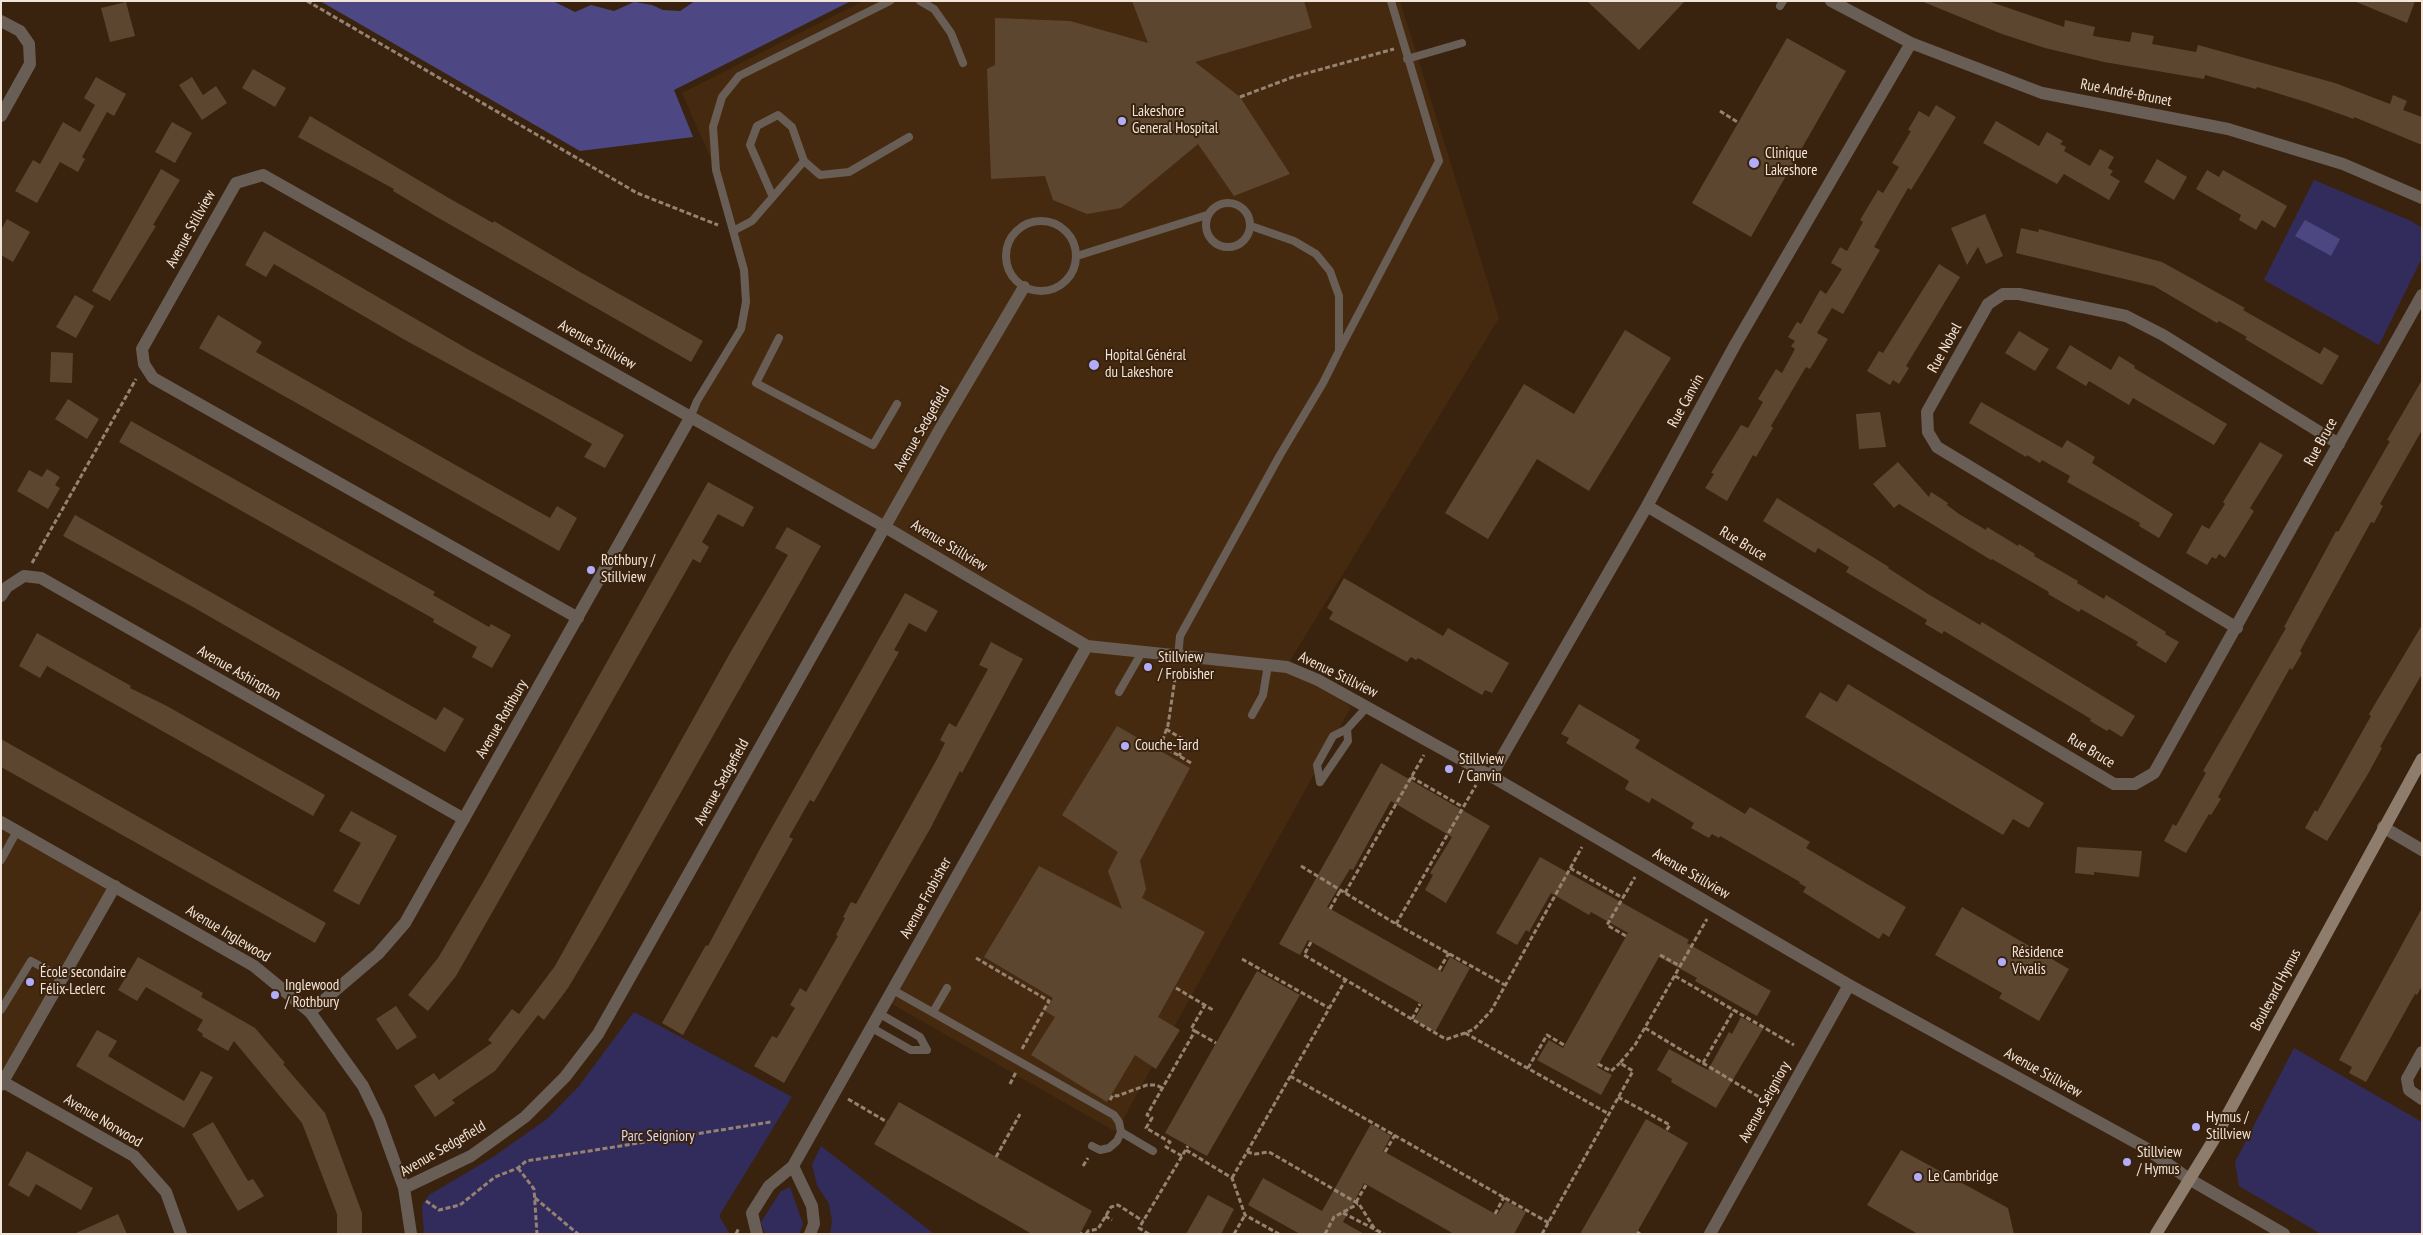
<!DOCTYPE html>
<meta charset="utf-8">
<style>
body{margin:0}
#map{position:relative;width:2423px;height:1235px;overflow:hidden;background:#39230e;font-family:"PT Sans Narrow",sans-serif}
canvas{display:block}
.frame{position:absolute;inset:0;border:2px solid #f3e4d8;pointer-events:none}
</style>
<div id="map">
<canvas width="2423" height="1235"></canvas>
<div class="frame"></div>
</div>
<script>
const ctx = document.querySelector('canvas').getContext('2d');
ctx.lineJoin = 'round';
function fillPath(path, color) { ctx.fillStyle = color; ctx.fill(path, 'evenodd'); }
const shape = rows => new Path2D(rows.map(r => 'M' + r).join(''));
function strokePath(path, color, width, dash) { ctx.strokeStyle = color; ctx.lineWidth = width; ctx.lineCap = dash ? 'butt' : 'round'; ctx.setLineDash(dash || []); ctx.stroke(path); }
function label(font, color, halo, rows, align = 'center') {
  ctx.font = font + ' "PT Sans Narrow",sans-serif'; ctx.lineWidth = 4; ctx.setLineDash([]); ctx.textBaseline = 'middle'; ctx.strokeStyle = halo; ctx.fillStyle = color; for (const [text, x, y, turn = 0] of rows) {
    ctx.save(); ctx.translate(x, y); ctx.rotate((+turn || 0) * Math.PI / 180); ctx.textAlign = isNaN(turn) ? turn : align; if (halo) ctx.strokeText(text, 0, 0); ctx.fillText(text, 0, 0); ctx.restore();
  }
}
const built = shape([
 [863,1,1400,1,1499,318,1290,661,1105,648,1287,667,1318,680,1351,707,1116,1132,892,1004,1087,646,690,418,741,329,744,270,716,170,682,93],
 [1,822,115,886,1,1077]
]);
const green = shape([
 [2314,180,2411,221,2422,228,2422,258,2379,345,2264,280],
 [634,1012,792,1097,719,1216,730,1234,424,1234,422,1205,429,1195,493,1157,547,1119,579,1086],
 [2294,1048,2422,1122,2422,1234,2321,1234,2239,1186,2235,1162],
 [821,1146,934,1234,830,1234,832,1221,829,1204,817,1185,812,1165],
 [790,1187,803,1224,799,1234,765,1234,761,1222,781,1191]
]);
const forest = shape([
 [320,1,553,1,575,12,591,5,614,11,634,2,652,5,663,10,680,11,695,1,851,1,674,90,693,137,580,151]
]);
const water = shape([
 [2305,220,2340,239,2331,256,2295,236]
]);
const building = shape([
 [1132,1,1304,1,1312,28,1195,62,1240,97,1290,174,1234,196,1198,144,1121,208,1087,214,1053,200,1045,176,991,179,987,69,995,65,995,18,1070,21,1148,43],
 [1587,1,1685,1,1639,50],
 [1921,1,1988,1,2064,27,2065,20,2095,27,2093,36,2130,42,2132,32,2154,36,2152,44,2196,52,2198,45,2335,83,2390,104,2393,95,2407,101,2403,110,2422,117,2422,145,2354,117,2354,119,2309,103,2257,87,2256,89,2205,75,2204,79,2104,62,2045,48,2002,34],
 [2354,1,2415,1,2407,23],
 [126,2,135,36,110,42,101,8],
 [1787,38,1846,71,1751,237,1692,203],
 [253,69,286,88,275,107,242,88],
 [96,77,126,94,114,116,107,112,82,157,85,159,78,172,60,162,37,203,15,191,33,160,40,164,63,122,80,132,95,105,84,98],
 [192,77,203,95,216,86,227,103,202,120,179,85],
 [1936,105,1956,117,1911,190,1908,188,1874,247,1880,250,1843,314,1832,308,1817,333,1828,339,1810,369,1806,367,1771,426,1773,428,1756,457,1753,455,1727,501,1705,488,1714,474,1711,473,1741,425,1748,428,1763,402,1758,399,1776,369,1782,373,1795,349,1791,346,1795,341,1788,337,1797,322,1801,324,1820,290,1826,294,1842,269,1831,263,1840,247,1847,251,1863,222,1860,220,1878,190,1883,193,1899,167,1892,163,1911,131,1908,130,1919,111,1929,117],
 [310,116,447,197,493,223,494,221,580,272,703,341,691,362,435,216,393,191,394,189,298,137],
 [1996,121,2039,146,2047,132,2063,141,2060,144,2066,147,2064,151,2090,166,2100,149,2114,157,2108,168,2113,171,2110,175,2120,181,2109,200,2064,174,2057,184,1983,143],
 [172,122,192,133,175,163,155,152],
 [2157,159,2187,177,2174,200,2144,182],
 [161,169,180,180,153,225,156,226,110,301,92,291],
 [2207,170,2219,177,2223,170,2287,206,2275,228,2262,220,2256,230,2239,220,2241,215,2196,189],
 [1985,214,2003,256,1986,264,1978,247,1967,265,1951,228],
 [7,219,30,232,13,262,1,255,1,230],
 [2021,228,2038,232,2039,229,2162,262,2245,308,2243,310,2320,354,2324,347,2339,356,2322,385,2245,339,2247,337,2219,321,2217,323,2154,286,2016,253],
 [264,231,471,351,624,435,605,468,584,457,592,444,538,413,405,340,274,264,266,277,245,265],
 [1939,264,1960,277,1906,366,1909,368,1899,384,1893,380,1890,385,1867,371,1879,351,1883,353],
 [75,295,94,306,76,338,56,327],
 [218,315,262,342,256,352,452,463,550,518,557,506,577,518,559,551,199,348],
 [1625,330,1671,358,1589,491,1537,459,1488,539,1445,513,1524,384,1574,414],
 [2019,331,2049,349,2035,371,2005,353],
 [2070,345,2111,370,2119,356,2135,366,2134,368,2227,424,2214,445,2133,398,2129,405,2089,381,2086,386,2056,368],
 [51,352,73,353,72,383,50,382],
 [2422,380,2422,430,2380,504,2383,506,2374,523,2371,522,2300,651,2302,653,2292,670,2290,668,2218,797,2221,799,2211,815,2209,814,2186,853,2164,841,2173,824,2176,826,2206,773,2203,771,2286,628,2284,627,2327,548,2336,531,2338,532,2390,441,2387,440],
 [68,399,99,419,87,439,55,419],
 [1981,402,2062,448,2067,440,2095,457,2092,463,2173,514,2159,538,2139,526,2140,523,2067,482,2070,476,2042,460,2040,463,2027,455,2026,457,1969,423],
 [1880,412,1886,447,1859,449,1856,414],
 [131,421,435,592,433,595,489,627,491,624,511,635,492,668,472,657,477,647,433,622,434,619,119,442],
 [2260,442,2283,455,2250,508,2254,511,2225,558,2219,554,2216,559,2212,557,2207,565,2186,553,2202,525,2209,529,2225,504,2223,502],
 [1898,462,1929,497,1931,492,1948,503,1947,505,1959,514,1986,530,1987,527,2018,546,2019,544,2035,554,2034,556,2078,581,2077,583,2104,599,2106,595,2166,632,2165,634,2179,642,2166,663,2136,645,2138,642,2081,609,2079,612,2048,594,2049,592,1992,559,1991,560,1899,504,1894,508,1873,484],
 [47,469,60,477,55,485,60,488,48,509,17,491,29,470,42,477],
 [708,482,754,507,743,527,718,514,702,542,709,547,700,563,693,559,456,976,428,1011,408,995,438,958,485,879],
 [1777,498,1889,567,1888,568,1928,594,1980,625,1982,622,2135,716,2122,737,2109,729,2107,731,2090,721,2091,719,1944,631,1942,634,1925,624,1927,620,1846,572,1849,567,1818,548,1815,553,1763,521],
 [75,515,436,720,444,707,464,719,445,752,193,607,63,536],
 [787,527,821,546,602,931,568,988,544,1020,538,1015,495,1071,452,1100,455,1103,435,1117,414,1086,434,1073,439,1080,492,1043,488,1040,512,1009,519,1014,555,966,730,653,788,555,775,548],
 [1344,578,1443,636,1448,628,1509,663,1492,693,1485,690,1482,695,1418,658,1416,660,1411,657,1407,662,1329,619,1333,612,1327,608],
 [905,593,938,611,926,632,909,623,894,650,899,652,814,802,810,800,789,837,793,839,683,1035,662,1023,706,945,708,946,762,845],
 [2422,625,2422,674,2380,747,2382,748,2368,774,2327,841,2305,828,2315,810,2317,812,2371,716,2369,714],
 [37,633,131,686,130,688,165,705,325,795,313,816,47,666,40,678,19,666],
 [991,642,1023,659,962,773,960,771,930,829,784,1083,754,1066,772,1036,777,1038,795,1008,790,1005,800,988,806,992,838,936,836,935,845,918,843,917,851,902,856,904,937,759,945,743,940,740,949,723,956,727,988,669,979,665],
 [1848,684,2044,803,2029,828,2013,819,2003,835,1805,717,1820,692,1837,702],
 [1579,704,1640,740,1635,748,1745,814,1750,807,1810,842,1806,848,1906,907,1889,937,1883,933,1879,939,1803,892,1806,887,1799,883,1800,882,1720,836,1719,838,1712,834,1709,838,1691,828,1694,823,1652,798,1649,803,1625,789,1629,781,1566,743,1569,738,1561,734],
 [1117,726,1190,768,1140,861,1146,889,1142,898,1205,932,1158,1017,1180,1030,1156,1069,1135,1055,1107,1102,1031,1055,1055,1017,1045,1011,1053,998,984,957,1039,866,1122,909,1108,871,1118,852,1062,815],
 [1,739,326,923,315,943,1,767],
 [1381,763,1490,826,1446,903,1425,890,1433,875,1430,873,1452,837,1391,801,1353,870,1350,869,1327,907,1442,972,1450,957,1470,968,1435,1032,1414,1020,1423,1005,1308,940,1300,955,1279,944],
 [351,811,397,836,359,905,333,891,361,843,339,831],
 [2077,847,2142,851,2139,877,2094,872,2094,875,2075,873],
 [1540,857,1689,940,1687,943,1771,991,1757,1016,1695,981,1697,978,1659,957,1597,1067,1612,1075,1601,1095,1537,1060,1549,1040,1563,1048,1628,933,1591,912,1589,915,1551,893,1529,932,1526,930,1517,945,1496,933],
 [1962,907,2069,969,2039,1021,1999,998,2002,993,1935,955],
 [2422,908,2422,986,2417,995,2415,994,2366,1082,2349,1073,2352,1067,2339,1060],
 [138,957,203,993,201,997,255,1028,285,1063,283,1064,325,1113,362,1213,362,1234,337,1234,337,1214,302,1123,234,1041,228,1051,202,1036,203,1034,197,1030,203,1020,146,987,137,1001,118,990],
 [1257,971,1300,995,1207,1156,1165,1133],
 [396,1006,417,1037,397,1050,376,1019],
 [1741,1017,1763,1029,1716,1108,1671,1082,1672,1079,1657,1070,1669,1049,1708,1070,1729,1032,1732,1034],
 [97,1030,117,1041,108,1056,184,1101,201,1071,213,1077,184,1128,76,1066],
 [899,1102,1092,1211,1080,1234,1032,1234,874,1144],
 [1646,1119,1688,1143,1636,1234,1580,1234],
 [213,1122,248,1181,253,1179,264,1196,238,1211,192,1134],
 [1371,1124,1391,1136,1383,1151,1497,1215,1506,1201,1526,1212,1514,1234,1454,1234,1364,1183,1343,1222,1364,1234,1300,1234,1248,1205,1263,1178,1322,1211],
 [1901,1150,2008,1208,2014,1234,1918,1234,1867,1205],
 [27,1151,93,1188,81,1210,36,1184,29,1197,8,1185],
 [1208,1195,1234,1209,1221,1234,1186,1234],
 [118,1214,127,1234,74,1234]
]);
const path = shape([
 [307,1,637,193,718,225],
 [1240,97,1293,77,1394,49],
 [1720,111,1739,123],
 [32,563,136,379],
 [1166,729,1187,742,1179,756],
 [1161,745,1191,763],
 [1160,748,1168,725,1176,672],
 [1411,777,1463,807],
 [1301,866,1396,924,1505,985],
 [1570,868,1623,898],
 [1345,893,1424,755],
 [1330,909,1340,891],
 [1396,924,1476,785],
 [1626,936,1607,925,1635,877],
 [1311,942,1304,955,1442,1037,1447,1039,1465,1033,1474,1029,1491,1011,1582,847],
 [1660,955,1680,966],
 [976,958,1049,1001,1022,1049],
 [1242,959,1329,1008],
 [1439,970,1449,953],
 [1675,976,1794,1045],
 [1176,988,1213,1010],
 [1412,1019,1420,1004],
 [1645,1028,1764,1100],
 [1195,1031,1216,1043],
 [1465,1033,1609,1114],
 [1703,1063,1734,1010],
 [1598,1064,1611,1071,1620,1063],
 [1528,1068,1547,1035,1564,1045],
 [1290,1076,1549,1223],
 [1010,1084,1016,1072],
 [1618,1097,1670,1125,1666,1131],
 [848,1099,887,1122],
 [1110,1100,1113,1095,1117,1096,1147,1085,1156,1085,1162,1088],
 [1186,1150,1232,1178,1245,1215,1279,1234],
 [1247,1152,1255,1154,1269,1152,1359,1204,1376,1231],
 [1385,1152,1395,1135],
 [1182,1156,1166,1147,1170,1142,1146,1128,1152,1118,1147,1115,1195,1031,1191,1029,1205,1005],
 [996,1157,1020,1114],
 [1083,1166,1088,1158],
 [518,1168,534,1189,537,1234],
 [1232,1178,1346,979],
 [535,1198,578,1234],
 [426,1201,439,1210,460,1205,495,1177,518,1168,526,1161,771,1122],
 [1356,1202,1366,1185],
 [1343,1213,1384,1234],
 [1495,1214,1504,1197],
 [1105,1216,1112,1220],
 [1637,1232,1640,1234],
 [1080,1233,1082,1234],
 [736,1234,739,1228],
 [1086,1234,1088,1231,1098,1229,1111,1207,1118,1205,1143,1221],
 [1149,1234,1139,1228,1188,1146],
 [1234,1234,1245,1215],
 [1325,1234,1334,1217,1358,1204],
 [1542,1234,1633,1071,1620,1063,1635,1045,1707,919]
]);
const lane = shape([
 [920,1,934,9,951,33,963,63],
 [1780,6,1783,1],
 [1407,59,1462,43],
 [804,161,820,175,849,172,909,137],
 '1206 225a22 22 0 1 1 44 0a22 22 0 1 1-44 0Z',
 '1006 256a35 35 0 1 1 70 0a35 35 0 1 1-70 0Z',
 [733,231,752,221,804,161,792,127,778,115,757,126,750,145,772,195],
 [1077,256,1207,215],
 [779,338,756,383,873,445,897,404],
 [1340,349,1439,161,1391,1],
 [690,418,697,401,741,329,746,302,744,270,716,170,713,127,722,97,739,76,890,1],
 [1178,656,1180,636,1280,455,1323,383,1339,351,1339,296,1330,271,1316,254,1294,241,1251,226],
 [1119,692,1142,652],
 [1252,715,1263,695,1268,665],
 [1320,782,1317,765,1333,736,1347,729,1367,707],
 [1320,782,1348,741,1347,729],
 [1,860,17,831],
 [893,990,1114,1115,1119,1122,1121,1132,1117,1141,1109,1148,1100,1150,1092,1146],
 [1,1010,31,961,62,978],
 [933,1012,947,988],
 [872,1028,911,1050,927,1050,920,1037,880,1014],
 [1121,1132,1153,1151]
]);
const street = shape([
 [1831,1,1911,43,2042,93,2228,129,2343,164,2422,198],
 [1,21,20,31,29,44,30,64,1,116],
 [1647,506,2114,784,2135,784,2154,773,2422,295],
 [1,596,7,587,24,576,41,578,464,819],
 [578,618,153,378,144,364,142,349,236,183,263,175,885,527,1087,646,1287,667,1318,680,1491,776,1849,985,2144,1147,2189,1179,2284,1234],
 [2237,628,1937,447,1928,432,1927,412,1988,304,2003,294,2019,294,2126,316,2163,335,2339,444],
 [1491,776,1647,506,1735,345,1911,43],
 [1,822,254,966,310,1012,363,1086,379,1119,404,1188,411,1234],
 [2383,827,2422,850],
 [310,1012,378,954,405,923,690,418],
 [2422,1052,2407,1079,2409,1090,2422,1099],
 [3,1082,134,1156,166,1192,181,1234],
 [1,1085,115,886],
 [793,1166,812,1206,814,1224,810,1234],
 [404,1188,471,1156,525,1117,565,1077,598,1034,940,429,1024,287],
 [757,1234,752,1213,769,1186,793,1166,1087,646],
 [1710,1234,1849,985]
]);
const secondary = shape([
 [2156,1234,2213,1141,2422,759]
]);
const markers = [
 [1122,121,5,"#b1adfa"],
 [1754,163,6,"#b1adfa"],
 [1094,365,6,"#b1adfa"],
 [591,570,5,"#b1adfa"],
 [1148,667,5,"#b1adfa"],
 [1125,746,5,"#b1adfa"],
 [1449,769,5,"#b1adfa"],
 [2002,962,5,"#b1adfa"],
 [30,982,5,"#b1adfa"],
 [275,995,5,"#b1adfa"],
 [2196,1127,5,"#b1adfa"],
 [2127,1162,5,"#b1adfa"],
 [1918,1177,5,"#b1adfa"]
];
const streetNames = [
 ["Rue André-Brunet",2126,93,11],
 ["Avenue Stillview",191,229,-61],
 ["Avenue Stillview",597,345,29],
 ["Rue Nobel",1945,348,-61],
 ["Rue Canvin",1686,401,-61],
 ["Avenue Sedgefield",922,429,-60],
 ["Rue Bruce",2321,442,-61],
 ["Rue Bruce",1743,544,31],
 ["Avenue Stillview",949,546,31],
 ["Avenue Ashington",239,673,30],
 ["Avenue Stillview",1338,675,26],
 ["Avenue Rothbury",502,719,-60],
 ["Rue Bruce",2091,751,31],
 ["Avenue Sedgefield",722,782,-61],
 ["Avenue Stillview",1691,874,30],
 ["Avenue Frobisher",926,898,-61],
 ["Avenue Inglewood",228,934,31],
 ["Boulevard Hymus",2276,990,-62],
 ["Avenue Stillview",2043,1073,29],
 ["Avenue Seigniory",1765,1102,-61],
 ["Avenue Norwood",103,1121,31],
 ["Avenue Sedgefield",443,1149,-30]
];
const poiNames = [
 ["Lakeshore",1132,112],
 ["General Hospital",1132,129],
 ["Clinique",1765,154],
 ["Lakeshore",1765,171],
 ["Hopital Général",1105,356],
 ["du Lakeshore",1105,373],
 ["Rothbury /",601,561],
 ["Stillview",601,578],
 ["Stillview",1158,658],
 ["/ Frobisher",1158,675],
 ["Couche-Tard",1135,746],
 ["Stillview",1459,760],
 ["/ Canvin",1459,777],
 ["Résidence",2012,953],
 ["Vivalis",2012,970],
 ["École secondaire",40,973],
 ["Félix-Leclerc",40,990],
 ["Inglewood",285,986],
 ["/ Rothbury",285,1003],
 ["Hymus /",2206,1118],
 ["Stillview",2206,1135],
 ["Stillview",2137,1153],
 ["/ Hymus",2137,1170],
 ["Le Cambridge",1928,1177]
];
const parkNames = [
 ["Parc Seigniory",658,1137]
];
fillPath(built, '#452a0f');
fillPath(green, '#322c5d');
fillPath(forest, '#4d4883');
fillPath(water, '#4c4781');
fillPath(building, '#5d4630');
strokePath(path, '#958271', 3, [5, 2.5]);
strokePath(lane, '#695e55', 8);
strokePath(street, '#695e55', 12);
strokePath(secondary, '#8e7c6d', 12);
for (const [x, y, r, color] of markers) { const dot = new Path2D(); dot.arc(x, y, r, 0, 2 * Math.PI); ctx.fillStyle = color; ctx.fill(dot); strokePath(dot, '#39230e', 2); }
label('15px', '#f3e4d8', '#39230e', streetNames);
label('15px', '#f3e4d8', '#39230e', poiNames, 'left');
label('15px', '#d7d7fb', '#39230e', parkNames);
</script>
